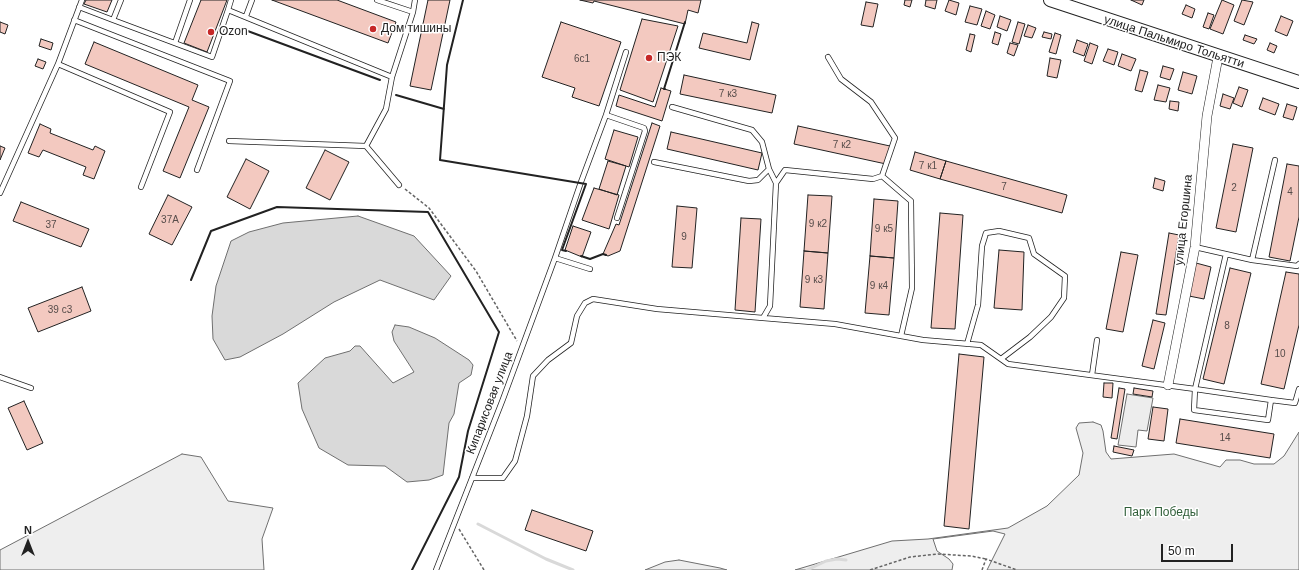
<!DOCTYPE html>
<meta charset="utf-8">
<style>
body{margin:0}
#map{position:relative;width:1299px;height:570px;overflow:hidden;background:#fff;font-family:Arial,sans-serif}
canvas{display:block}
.north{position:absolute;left:8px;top:522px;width:40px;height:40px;-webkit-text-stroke:3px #fff;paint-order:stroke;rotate:0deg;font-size:11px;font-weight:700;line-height:16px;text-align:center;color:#222}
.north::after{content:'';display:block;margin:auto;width:14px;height:18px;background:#222;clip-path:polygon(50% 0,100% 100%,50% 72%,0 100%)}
.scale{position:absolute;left:1161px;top:544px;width:72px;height:18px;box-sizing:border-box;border:2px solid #222;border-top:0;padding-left:5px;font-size:12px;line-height:14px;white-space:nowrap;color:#222;-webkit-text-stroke:3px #fff;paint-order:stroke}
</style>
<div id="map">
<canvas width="1299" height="570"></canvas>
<div class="north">N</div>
<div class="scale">50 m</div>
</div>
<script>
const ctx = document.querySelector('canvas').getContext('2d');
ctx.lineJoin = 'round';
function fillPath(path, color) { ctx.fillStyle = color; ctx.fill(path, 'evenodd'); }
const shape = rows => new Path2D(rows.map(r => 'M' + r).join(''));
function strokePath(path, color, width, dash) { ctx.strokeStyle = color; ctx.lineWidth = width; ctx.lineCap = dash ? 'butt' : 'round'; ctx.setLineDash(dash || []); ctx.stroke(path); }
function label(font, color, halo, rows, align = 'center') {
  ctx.font = font + ' Arial,sans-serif'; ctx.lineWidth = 3; ctx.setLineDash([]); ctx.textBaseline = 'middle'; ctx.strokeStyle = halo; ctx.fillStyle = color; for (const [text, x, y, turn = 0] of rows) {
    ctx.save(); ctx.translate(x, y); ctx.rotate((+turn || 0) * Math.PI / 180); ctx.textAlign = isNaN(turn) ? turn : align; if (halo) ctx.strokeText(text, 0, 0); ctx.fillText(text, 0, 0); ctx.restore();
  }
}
const green = shape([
 [1093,422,1101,425,1103,431,1106,452,1111,459,1174,454,1220,467,1226,460,1240,460,1254,464,1274,464,1284,456,1299,432,1299,570,987,570,1005,534,993,531,933,539,937,551,949,559,953,564,952,570,795,570,892,541,928,539,1008,528,1047,506,1079,475,1083,453,1076,428,1079,423,1093,422],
 [182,454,201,457,228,501,273,508,262,539,264,570,0,570,0,550,182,454],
 [679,560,720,568,727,570,645,570,665,562,679,560]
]);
const parking = shape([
 [1127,394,1153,398,1147,431,1138,430,1136,447,1118,445,1127,394]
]);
const water = shape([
 [358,216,414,236,451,276,434,300,380,280,334,302,283,334,240,357,225,360,213,339,212,316,216,286,231,241,249,232,283,223,358,216],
 [395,325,409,327,435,338,469,360,473,365,471,375,459,383,454,414,449,423,443,475,429,480,407,482,385,466,348,465,319,448,302,409,298,383,325,358,350,351,355,346,360,346,393,383,414,372,394,341,392,332,395,325]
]);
const stream = shape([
 [478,524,546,559,573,570],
 [807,570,826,561,837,559,846,560]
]);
const building = shape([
 [86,0,112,0,107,12,84,4,86,0],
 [201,0,227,0,207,52,184,43,201,0],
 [272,0,337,0,396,22,388,43,272,0],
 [428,0,450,0,431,90,410,86,428,0],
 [580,0,701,0,698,13,688,10,685,24,594,1,593,3,580,0],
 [905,0,912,0,910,7,904,5,905,0],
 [926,0,937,0,935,9,925,6,926,0],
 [949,0,959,3,956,15,945,11,949,0],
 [1131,0,1144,0,1142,5,1131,0],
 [1222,0,1234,5,1223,34,1210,29,1222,0],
 [1242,0,1253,2,1244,25,1234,21,1242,0],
 [866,2,878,4,873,27,861,25,866,2],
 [1186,5,1195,9,1192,18,1182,14,1186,5],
 [970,6,982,9,977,25,965,22,970,6],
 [986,11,995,15,990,29,981,26,986,11],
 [1208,13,1214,15,1209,29,1203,27,1208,13],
 [1000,16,1011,20,1007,31,997,27,1000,16],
 [1281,16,1293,21,1287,36,1275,31,1281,16],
 [642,19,678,26,653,102,620,90,642,19],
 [0,22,8,25,5,34,0,32,0,22],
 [561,22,621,42,599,106,572,97,575,88,542,77,561,22],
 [752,22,759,24,750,60,699,48,703,33,747,43,752,22],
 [1018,22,1025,24,1019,44,1012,42,1018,22],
 [1028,25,1036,28,1032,38,1024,36,1028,25],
 [995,32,1001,34,998,45,992,43,995,32],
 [1044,32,1052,34,1051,39,1042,37,1044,32],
 [1055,33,1061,35,1056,54,1049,52,1055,33],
 [970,34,975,35,971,52,966,50,970,34],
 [1245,35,1257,39,1254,44,1243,40,1245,35],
 [41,39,53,43,51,50,39,46,41,39],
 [1077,40,1088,44,1084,56,1073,52,1077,40],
 [94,42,198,85,192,100,209,107,180,178,163,171,189,107,85,64,94,42],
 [1010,43,1018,45,1014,56,1007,53,1010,43],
 [1090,43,1098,46,1092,64,1084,61,1090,43],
 [1270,43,1277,46,1274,53,1267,50,1270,43],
 [1108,49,1118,52,1114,65,1103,61,1108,49],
 [1122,54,1136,59,1131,71,1118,66,1122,54],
 [1050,58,1061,60,1057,78,1047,76,1050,58],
 [38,59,46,62,43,69,35,66,38,59],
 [1163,66,1174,69,1170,80,1160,77,1163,66],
 [1140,70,1148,72,1142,92,1135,90,1140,70],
 [1183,72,1197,76,1192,94,1178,90,1183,72],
 [684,75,776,95,772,113,680,94,684,75],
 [1158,85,1170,88,1166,102,1154,100,1158,85],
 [1239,87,1248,90,1242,107,1233,103,1239,87],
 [661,88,671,91,662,121,616,106,619,95,655,107,661,88],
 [1223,94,1234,98,1230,109,1220,106,1223,94],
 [1263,98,1279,104,1275,115,1259,109,1263,98],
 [1170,101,1179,102,1178,111,1169,109,1170,101],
 [1287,104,1297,107,1293,120,1283,117,1287,104],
 [652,123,660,126,620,251,608,256,603,254,616,224,619,225,652,123],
 [40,124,51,129,50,133,93,150,95,146,105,151,94,179,83,175,86,167,43,150,39,157,28,153,40,124],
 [798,126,890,146,886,164,794,144,798,126],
 [614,130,638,137,629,167,605,159,614,130],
 [671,132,762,153,758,170,667,149,671,132],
 [1233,144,1253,148,1236,232,1216,228,1233,144],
 [0,146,5,148,0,160,0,146],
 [325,150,349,162,330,200,306,188,325,150],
 [915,152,946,161,940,179,910,170,915,152],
 [246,159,269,171,250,209,227,197,246,159],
 [608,161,626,166,617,195,599,189,608,161],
 [946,161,1067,195,1062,213,940,179,946,161],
 [1287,164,1299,166,1299,217,1290,261,1269,257,1287,164],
 [1155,178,1165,181,1163,191,1153,188,1155,178],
 [594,188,619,195,609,229,582,220,594,188],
 [168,195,192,207,172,245,149,234,168,195],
 [808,195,832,196,828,253,804,251,808,195],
 [874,199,898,201,894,258,870,256,874,199],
 [21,202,89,229,81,247,13,221,21,202],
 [677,206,697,208,692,268,672,267,677,206],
 [940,213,963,215,955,329,931,328,940,213],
 [741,218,761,219,755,312,735,310,741,218],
 [573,226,591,232,582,257,565,250,573,226],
 [1169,233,1179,235,1166,315,1156,314,1169,233],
 [999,250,1024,252,1022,310,994,308,999,250],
 [804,251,828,253,824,309,800,307,804,251],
 [1121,252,1138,255,1123,332,1106,329,1121,252],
 [870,256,894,258,889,315,865,313,870,256],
 [1196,263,1211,267,1204,299,1189,296,1196,263],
 [1230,268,1251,273,1224,384,1203,379,1230,268],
 [1286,272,1299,274,1299,325,1284,389,1261,384,1286,272],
 [82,287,91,311,38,332,28,308,82,287],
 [1153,320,1165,323,1154,369,1142,366,1153,320],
 [959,354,984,357,969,529,944,526,959,354],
 [1104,383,1113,383,1112,398,1103,397,1104,383],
 [1119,388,1125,389,1117,439,1111,438,1119,388],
 [1134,388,1153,391,1152,397,1133,394,1134,388],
 [24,401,43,443,27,450,8,408,24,401],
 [1153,407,1168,409,1164,441,1148,439,1153,407],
 [1180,419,1274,434,1270,458,1176,443,1180,419],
 [1114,446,1134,450,1132,456,1113,452,1114,446],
 [532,510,593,531,586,551,525,530,532,510]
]);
const path = shape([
 [405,189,429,208,476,271,517,341],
 [459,529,484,570],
 [870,570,910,557,938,554,971,556,986,559],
 [982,570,986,559,1017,570]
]);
const lane = shape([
 [121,0,113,20,212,57,228,10,392,77],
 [377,0,413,12],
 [79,7,113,20],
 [228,10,231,0],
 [246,16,252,0],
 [74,20,230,81,197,170],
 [175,43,190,0],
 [58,64,170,112,141,187],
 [672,107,752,130,762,142,769,169,776,183],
 [606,115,644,128,645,131,617,218],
 [229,141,366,146],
 [366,146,386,109,392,77,413,12,415,0],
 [366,146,399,185],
 [654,162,749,181,758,180,769,169],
 [882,176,911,201,912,288,901,336],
 [0,193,58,64,82,0],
 [1195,247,1252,260,1275,160],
 [1226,254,1195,389,1271,400],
 [555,258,590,269],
 [1252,260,1297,266,1299,264],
 [763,318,835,324,923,340,981,345,1008,364,1195,389,1194,410,1268,420,1271,400,1295,403,1299,389],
 [967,344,978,305,982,246,986,233,999,231,1029,238,1034,254,1065,276,1064,298,1051,317,1030,337,1001,359],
 [1092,375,1097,340],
 [0,377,31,388],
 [472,478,503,478,515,461,527,416,533,376,548,360,571,343,577,316,585,303,593,299,657,309,763,318,770,306,776,183,785,170,873,179,882,176,895,138,871,102,841,79,828,57],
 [436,570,503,399,555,258,581,182,606,115,626,52]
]);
const street = shape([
 [1168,385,1195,247,1207,116,1218,57]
]);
const secondary = shape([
 [1050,0,1299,82]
]);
const wall = shape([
 [463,0,447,65,440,160,586,184,562,250,566,251],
 [245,30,380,80],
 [665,89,664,89,685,22],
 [396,95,444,109],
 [581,256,590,259,603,254,606,255],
 [191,280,211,231,277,207,428,212,499,332,468,431,459,477,412,570]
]);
const markers = [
 [373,29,4,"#c62828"],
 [211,32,4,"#c62828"],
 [649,58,4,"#c62828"]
];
const numberNames = [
 ["6с1",582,59],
 ["7 к3",728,94],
 ["7 к2",842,145],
 ["7 к1",928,166],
 ["7",1004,187],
 ["2",1234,188],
 ["4",1290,192],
 ["37А",170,220],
 ["9 к2",818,224],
 ["37",51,225],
 ["9 к5",884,229],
 ["9",684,237],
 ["9 к3",814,280],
 ["9 к4",879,286],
 ["39 с3",60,310],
 ["8",1227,326],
 ["10",1280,354],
 ["14",1225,438]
];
const poiNames = [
 ["Дом тишины",381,29],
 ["Ozon",219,32],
 ["ПЭК",657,58]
];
const streetNames = [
 ["улица Пальмиро Тольятти",1174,42,18],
 ["улица Егоршина",1184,220,-84],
 ["Кипарисовая улица",490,403,-69]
];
const parkNames = [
 ["Парк Победы",1161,513]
];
fillPath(green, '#eee');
strokePath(green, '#6f6f6f', 1);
fillPath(parking, '#ededed');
strokePath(parking, '#6f6f6f', 1);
fillPath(water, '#d9d9d9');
strokePath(water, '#6f6f6f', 1);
strokePath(stream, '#d9d9d9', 3);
fillPath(building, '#f3c9c0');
strokePath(building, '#222', 1);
strokePath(lane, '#222', 6);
strokePath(street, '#222', 10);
strokePath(secondary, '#222', 14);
strokePath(path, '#646464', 1.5, [3, 2]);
strokePath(lane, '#fff', 4.5);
strokePath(street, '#fff', 9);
strokePath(secondary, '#fff', 12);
strokePath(wall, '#222', 2);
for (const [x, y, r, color] of markers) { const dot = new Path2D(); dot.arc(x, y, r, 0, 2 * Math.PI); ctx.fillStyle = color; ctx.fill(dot); strokePath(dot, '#fff', 1.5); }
label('10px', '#564c4a', null, numberNames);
label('12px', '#222', '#fff', poiNames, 'left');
label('12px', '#222', '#fff', streetNames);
label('12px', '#2f5e38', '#fff', parkNames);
</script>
